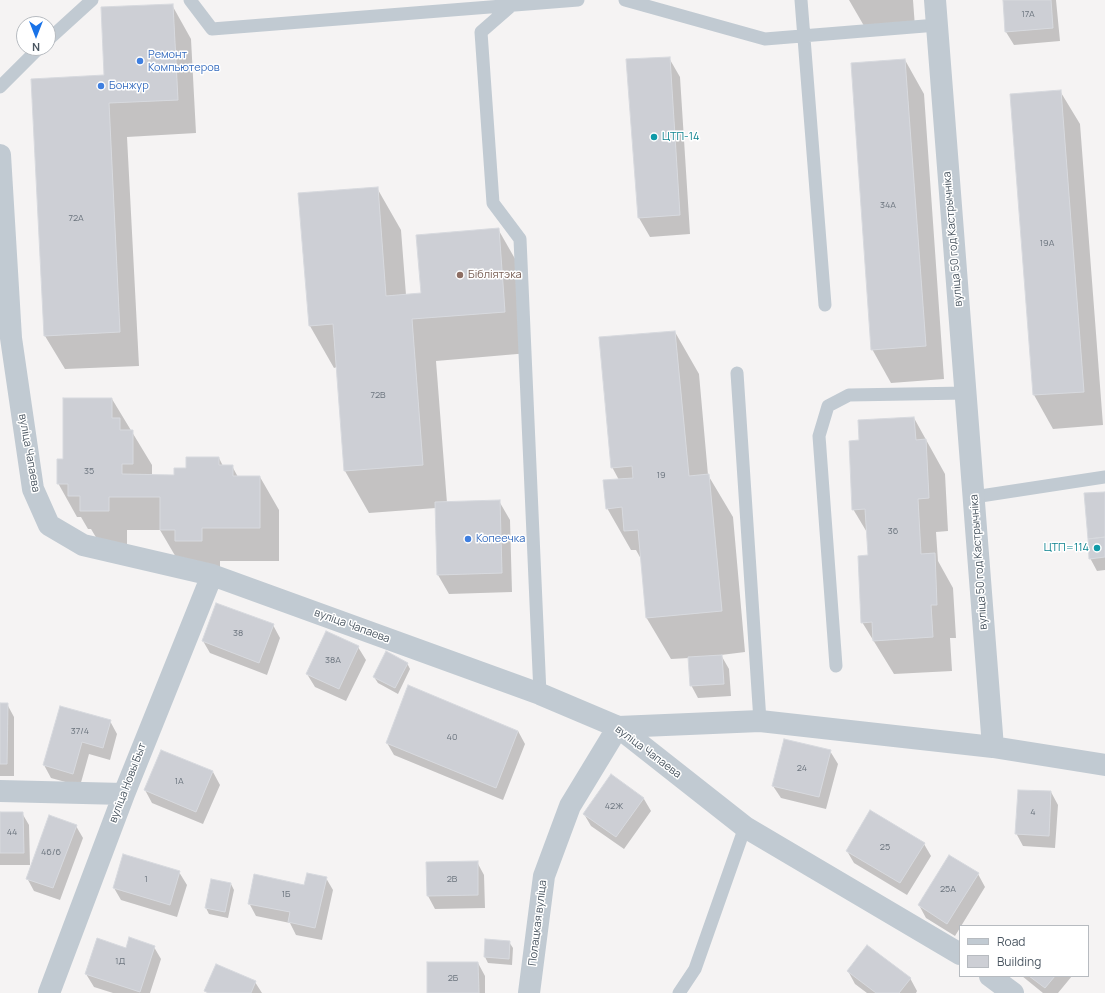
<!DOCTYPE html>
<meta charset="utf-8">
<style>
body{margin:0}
#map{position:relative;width:1105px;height:993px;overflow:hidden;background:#f5f3f3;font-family:Manrope,sans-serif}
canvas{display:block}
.legend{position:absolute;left:959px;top:925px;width:130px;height:52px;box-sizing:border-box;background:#fff;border:1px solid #b7bbc0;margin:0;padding:5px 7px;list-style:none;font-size:12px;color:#4a5661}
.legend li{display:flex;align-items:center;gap:8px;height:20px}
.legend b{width:20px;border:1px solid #b7bbc0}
.north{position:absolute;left:16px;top:16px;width:40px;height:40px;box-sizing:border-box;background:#fff;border:1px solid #b7bbc0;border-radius:50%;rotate:180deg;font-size:11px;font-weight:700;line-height:16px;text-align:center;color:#4a5661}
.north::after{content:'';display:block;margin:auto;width:14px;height:18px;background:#1a73e8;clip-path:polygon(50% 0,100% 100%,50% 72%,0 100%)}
</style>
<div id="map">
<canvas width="1105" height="993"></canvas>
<ul class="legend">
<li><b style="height:5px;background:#c1cad2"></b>Road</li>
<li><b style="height:11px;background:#cdcfd5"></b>Building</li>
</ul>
<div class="north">N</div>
</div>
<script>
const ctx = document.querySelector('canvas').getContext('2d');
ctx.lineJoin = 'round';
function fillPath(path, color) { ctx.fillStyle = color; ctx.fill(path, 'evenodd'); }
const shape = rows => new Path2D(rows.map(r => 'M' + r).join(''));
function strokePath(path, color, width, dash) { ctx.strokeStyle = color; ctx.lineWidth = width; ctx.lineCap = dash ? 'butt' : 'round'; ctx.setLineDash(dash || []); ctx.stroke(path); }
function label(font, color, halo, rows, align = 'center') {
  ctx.font = font + ' Manrope,sans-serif'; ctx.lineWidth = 3; ctx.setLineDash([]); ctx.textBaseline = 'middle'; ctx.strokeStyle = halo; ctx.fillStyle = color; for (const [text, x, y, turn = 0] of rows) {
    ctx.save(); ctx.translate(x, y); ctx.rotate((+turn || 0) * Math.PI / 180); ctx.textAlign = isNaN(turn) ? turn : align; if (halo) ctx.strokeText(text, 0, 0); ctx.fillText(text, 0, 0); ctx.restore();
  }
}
const shadow = shape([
 [849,0,913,0,915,27,867,31],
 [1004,0,1056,0,1060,41,1014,45,1006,32],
 [172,5,191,39,196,133,127,137,139,366,65,369,45,336,105,76],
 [669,58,680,77,690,234,650,237,639,218,627,60],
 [905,60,924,94,944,379,891,383,872,349],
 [1060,91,1080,124,1103,425,1053,429,1034,395,1011,95],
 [377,188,401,230,406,295,422,294,498,229,522,271,529,353,436,361,447,503,499,501,510,520,512,592,449,594,438,575,436,508,369,513,345,471,337,367,334,368,310,326],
 [675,332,699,374,708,475,733,517,745,652,721,655,729,669,731,696,698,698,691,685,689,658,671,659,646,617,641,559,636,550,631,550,607,508,619,480,612,467],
 [112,399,152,465,152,476,175,476,187,469,219,458,223,466,232,466,238,477,260,477,279,510,279,561,220,561,220,574,180,564,160,530,127,530,127,544,100,544,91,529,88,529,81,517,77,517,58,483,64,460],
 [914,418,945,474,948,531,936,532,938,561,953,588,956,638,950,638,952,671,894,674,862,622,869,556,868,534,853,509,860,441],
 [1105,493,1105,570,1097,571,1090,558],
 [273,625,280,638,267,675,210,653,203,641],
 [358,647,366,660,346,701,315,687,307,674],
 [407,663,410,669,398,694,378,683,374,677],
 [0,704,7,704,14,717,14,776,0,776],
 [110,721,117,734,110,760,89,754,80,786,51,778,44,765],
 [518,731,525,744,503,800,394,755,387,743],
 [162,751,213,772,220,785,203,824,152,803,145,790],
 [830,751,838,764,826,809,781,798,773,786],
 [611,776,644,799,651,811,624,849,591,826,584,814],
 [1051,792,1058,805,1055,848,1023,846,1016,833],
 [0,813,22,813,29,825,30,865,0,865],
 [76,826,83,838,60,900,34,891,27,878],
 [924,844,931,856,907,895,854,863,847,851],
 [477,862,484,875,485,908,435,909,428,896],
 [179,872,187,885,177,917,121,900,114,888],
 [978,874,985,887,955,936,926,918,919,905],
 [326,878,333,890,322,940,296,935,290,923,256,916,249,903,305,886],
 [231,884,234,890,228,918,209,914,206,908],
 [509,942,513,948,512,965,488,963,485,957],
 [154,947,161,959,150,993,113,993,94,987,86,974],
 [478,963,485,976,485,993,428,993],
 [848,971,910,978,917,991,916,993,867,993,855,984],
 [1022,976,1072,976,1058,993,1043,993],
 [255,982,262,993,207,993,206,991]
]);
const building = shape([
 [1003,0,1051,0,1053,28,1005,32,1003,0],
 [173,4,178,100,109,103,120,332,44,336,31,79,104,75,101,7,173,4],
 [670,57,680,215,638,218,626,59,670,57],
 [905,59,926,346,871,350,851,63,905,59],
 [1061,90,1084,392,1033,395,1010,94,1061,90],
 [378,187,386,296,421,293,416,235,499,228,505,312,412,319,423,465,344,471,333,324,309,326,298,193,378,187],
 [675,331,689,476,709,474,722,611,646,618,638,530,624,531,622,507,606,509,603,480,633,478,632,466,611,468,599,337,675,331],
 [63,398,112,398,112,418,120,418,120,430,133,430,133,464,122,464,122,474,174,475,174,468,186,468,186,457,219,457,219,465,233,465,233,476,260,476,260,528,202,528,202,541,175,541,175,530,160,530,160,497,109,497,109,511,80,511,80,496,68,496,68,484,57,484,57,459,63,459,63,398],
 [914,417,916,440,926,439,929,498,918,499,921,554,935,553,937,605,931,605,933,637,873,641,872,622,861,623,858,556,868,555,865,509,852,510,849,441,859,440,858,420,914,417],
 [1105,492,1105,537,1088,539,1084,493,1105,492],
 [500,500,502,573,437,575,435,502,500,500],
 [1105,537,1105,557,1089,559,1088,539,1105,537],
 [216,603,274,624,259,663,202,641,216,603],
 [326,631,359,646,339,689,306,674,326,631],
 [386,651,408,663,395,688,373,677,386,651],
 [722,655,724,684,690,686,688,657,722,655],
 [408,685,518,731,496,788,386,743,408,685],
 [0,703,8,703,7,764,0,764,0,703],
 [60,706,111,720,103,748,82,742,73,774,43,765,60,706],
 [784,739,831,750,819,797,772,786,784,739],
 [161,750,213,771,196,812,144,790,161,750],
 [611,774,644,798,616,837,583,814,611,774],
 [1018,790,1051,791,1049,836,1015,834,1018,790],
 [870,810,925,843,900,883,846,851,870,810],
 [0,812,23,812,24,853,0,853,0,812],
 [49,815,77,825,53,888,26,879,49,815],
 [123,854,180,871,170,905,113,888,123,854],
 [949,855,979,873,947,924,918,905,949,855],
 [478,861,478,895,427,896,426,862,478,861],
 [307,873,327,877,315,928,288,922,290,912,248,904,254,874,304,885,307,873],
 [211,879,231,883,225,912,205,908,211,879],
 [129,937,155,946,140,992,85,974,97,938,126,948,129,937],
 [485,939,510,941,509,959,484,957,485,939],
 [867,945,911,978,899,993,876,993,847,971,867,945],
 [427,962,478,962,479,993,427,993,427,962],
 [216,964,256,981,251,993,209,993,204,991,216,964],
 [1029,976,1055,976,1045,988,1029,976]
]);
const lane = shape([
 [190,0,212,29,578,0],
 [625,0,765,39,937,25],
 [801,0,825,305],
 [512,5,481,32,493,203,520,239,540,694],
 [48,40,92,0],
 [0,87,39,48],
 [737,373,760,721],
 [974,497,1105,477],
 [836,666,819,436,828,406,849,395,966,393],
 [679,993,695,969,745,827]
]);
const street = shape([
 [935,0,993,747],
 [0,155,11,338,33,489,49,525,83,545,212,575,540,694,618,727,745,827,960,954],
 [0,791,124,794],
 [990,976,1013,993],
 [49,993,124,794,212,575],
 [529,993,544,876,570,806,618,727,760,721,993,747,1105,765]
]);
const markers = [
 [140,61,4,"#3f7fe0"],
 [101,86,4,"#3f7fe0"],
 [654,137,4,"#0f9aa8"],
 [460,275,4,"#8d6e63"],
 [468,539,4,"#3f7fe0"],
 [1097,548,4,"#0f9aa8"]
];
const numberNames = [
 ["17А",1028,14],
 ["34А",888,205],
 ["72А",76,218],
 ["19А",1047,243],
 ["72В",378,395],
 ["35",89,471],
 ["19",661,475],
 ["36",893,531],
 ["38",238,633],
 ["38А",333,660],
 ["37/4",80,731],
 ["40",452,737],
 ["24",802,768],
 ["1А",179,781],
 ["42Ж",614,806],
 ["4",1033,812],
 ["44",12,832],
 ["25",885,847],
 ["46/6",51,852],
 ["1",146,879],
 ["2В",452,879],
 ["25А",948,889],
 ["1Б",286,894],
 ["1Д",120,961],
 ["2Б",453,978]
];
const shopNames = [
 ["Ремонт",148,55],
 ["Компьютеров",148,68],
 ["Бонжур",109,86],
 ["Копеечка",476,539]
];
const cultureNames = [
 ["ЦТП-14",662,137],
 ["ЦТП=114",1089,548,"right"]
];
const streetNames = [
 ["вуліца 50 год Кастрычніка",953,239,-95],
 ["вуліца Чапаева",29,453,80],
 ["вуліца 50 год Кастрычніка",979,562,-94],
 ["вуліца Чапаева",352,626,20],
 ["вуліца Чапаева",648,752,37],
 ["вуліца Новы Быт",128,783,-69],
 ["Полацкая вуліца",538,923,-83]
];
const educationNames = [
 ["Бібліятэка",468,275]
];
fillPath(shadow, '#0003');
fillPath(building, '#cdcfd5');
strokePath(building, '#d7d9de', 1);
strokePath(lane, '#c1cad2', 13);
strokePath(street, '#c1cad2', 22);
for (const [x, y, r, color] of markers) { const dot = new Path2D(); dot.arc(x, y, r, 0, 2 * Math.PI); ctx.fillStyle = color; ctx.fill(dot); strokePath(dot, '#fff', 1.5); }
label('9px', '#6b747e', null, numberNames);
label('11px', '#366cbe', '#fff', shopNames, 'left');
label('11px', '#0d838f', '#fff', cultureNames, 'left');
label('11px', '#4a5661', '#fff', streetNames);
label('11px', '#785e54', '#fff', educationNames, 'left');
</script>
